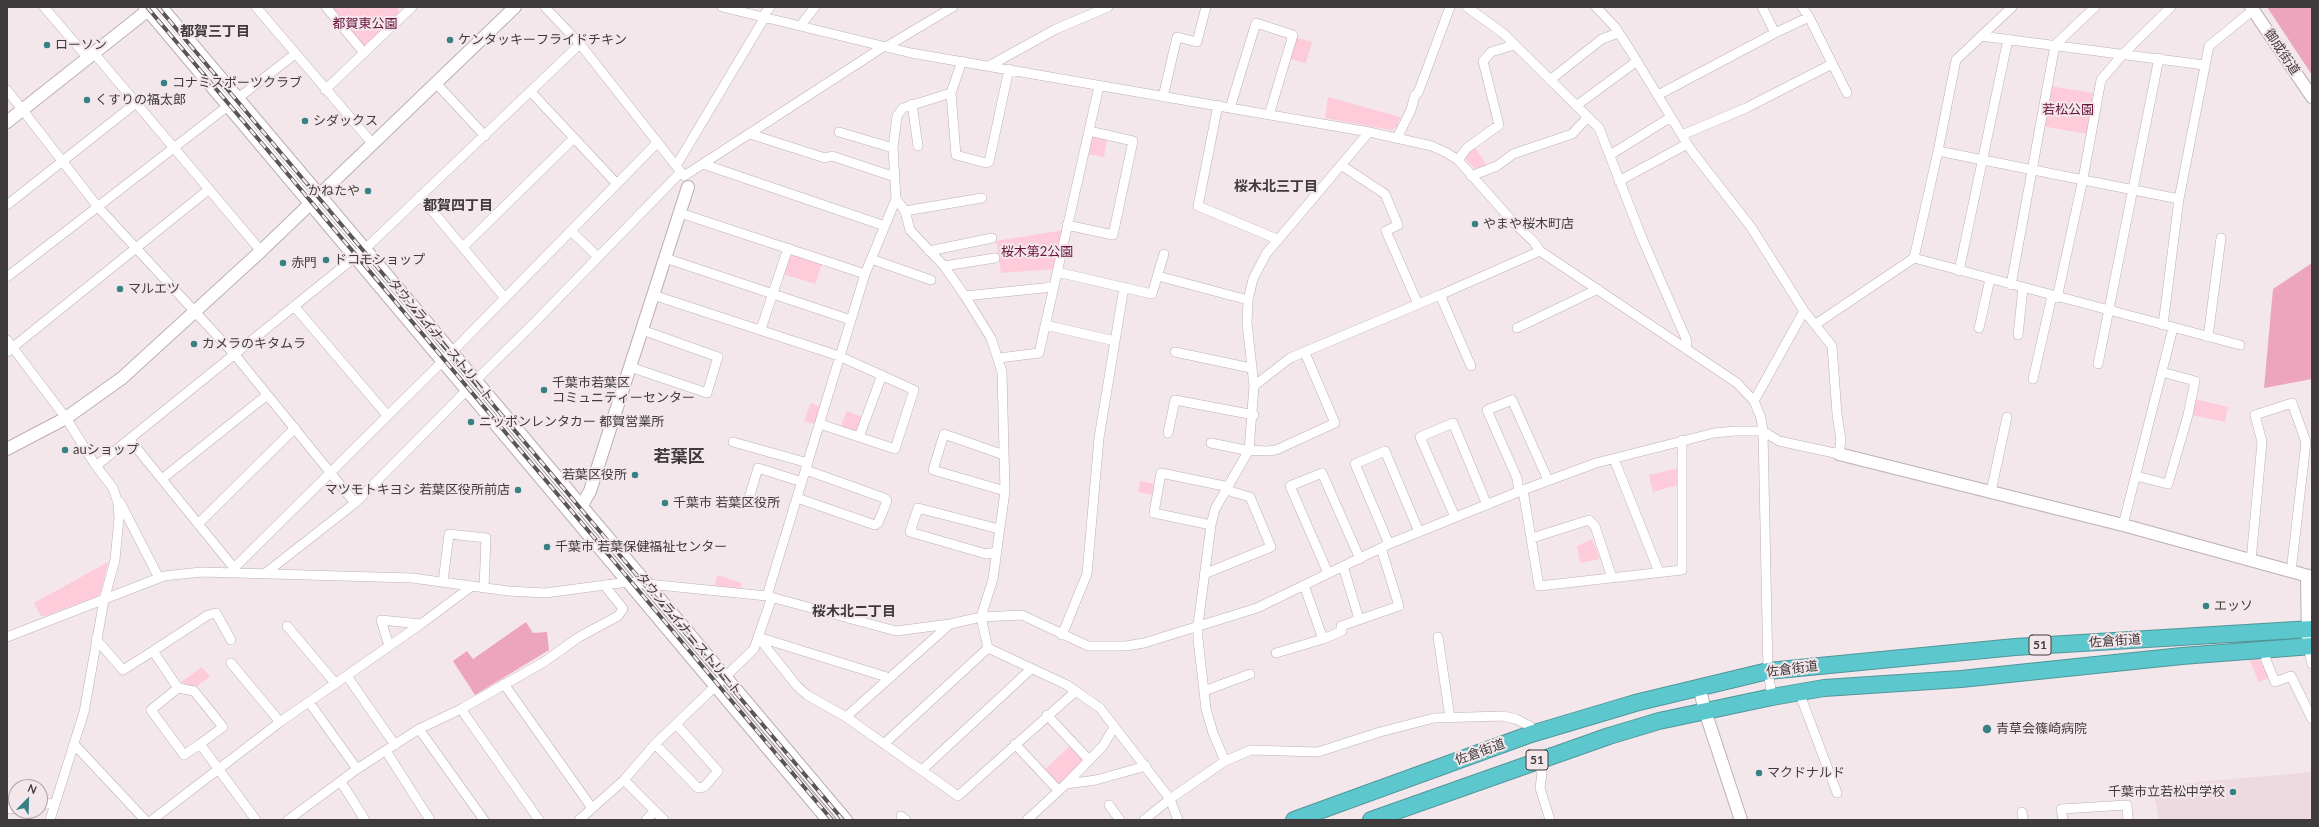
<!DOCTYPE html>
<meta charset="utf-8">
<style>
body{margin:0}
#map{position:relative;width:2319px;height:827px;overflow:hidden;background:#f4e7eb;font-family:Lato,sans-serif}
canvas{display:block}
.frame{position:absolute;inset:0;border:8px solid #3f3a3c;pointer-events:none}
.north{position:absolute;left:8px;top:779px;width:40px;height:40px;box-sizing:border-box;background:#f4e7eb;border:1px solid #aca2a5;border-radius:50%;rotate:23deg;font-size:11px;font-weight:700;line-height:16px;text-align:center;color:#3f3a3c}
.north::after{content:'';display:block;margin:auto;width:14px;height:18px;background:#378083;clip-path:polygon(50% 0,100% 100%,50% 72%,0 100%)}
</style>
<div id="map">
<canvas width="2319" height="827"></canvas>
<div class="frame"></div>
<div class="north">N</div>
</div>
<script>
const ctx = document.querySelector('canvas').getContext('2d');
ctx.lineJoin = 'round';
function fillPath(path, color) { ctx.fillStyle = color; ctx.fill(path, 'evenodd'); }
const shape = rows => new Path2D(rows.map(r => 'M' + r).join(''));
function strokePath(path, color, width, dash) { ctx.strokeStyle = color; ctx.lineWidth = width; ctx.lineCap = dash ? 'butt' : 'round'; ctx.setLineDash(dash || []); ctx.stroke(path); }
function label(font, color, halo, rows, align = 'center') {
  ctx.font = font + ' Lato,"Noto Sans JP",sans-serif'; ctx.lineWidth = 4; ctx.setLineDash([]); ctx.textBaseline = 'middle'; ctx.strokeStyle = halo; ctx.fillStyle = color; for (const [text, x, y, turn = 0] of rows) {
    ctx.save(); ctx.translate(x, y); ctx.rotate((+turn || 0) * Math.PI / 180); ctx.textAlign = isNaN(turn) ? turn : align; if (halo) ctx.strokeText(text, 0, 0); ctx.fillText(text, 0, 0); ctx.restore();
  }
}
const built = shape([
 [2312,772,2312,820,2159,820,2152,786]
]);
const green = shape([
 [328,7,396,7,399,10,398,17,366,47,361,47],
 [1295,37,1312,42,1306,63,1289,59],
 [2049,86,2093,93,2087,134,2042,126],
 [1328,97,1400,117,1397,127,1392,130,1325,118],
 [1090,136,1107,139,1104,157,1087,154],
 [1475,147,1487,166,1476,170,1465,158,1467,153],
 [1064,230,1054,269,1001,273,996,241],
 [794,255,822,264,815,284,783,274,788,258],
 [2195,399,2228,407,2225,422,2192,415],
 [811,403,823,408,817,425,804,421],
 [847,411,862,417,857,430,854,431,841,426],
 [1678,468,1678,485,1653,492,1649,475],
 [1140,481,1155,484,1153,495,1138,492],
 [1592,539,1600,559,1580,563,1577,546],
 [108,562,101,592,98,596,45,616,41,616,34,603],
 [718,575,742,583,740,588,714,586],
 [2259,658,2269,678,2259,682,2249,659],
 [202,667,210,677,194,688,181,682],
 [1071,745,1083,759,1083,763,1060,783,1056,783,1044,770]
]);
const forest = shape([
 [2267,7,2312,7,2312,76,2312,75],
 [2312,263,2312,379,2264,388,2273,289],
 [526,622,533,633,547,632,549,650,475,695,453,661,467,651,473,659]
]);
const street = shape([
 [44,7,87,57],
 [256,7,372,143],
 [326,7,364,53],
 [545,7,580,44,684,176],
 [722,7,911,53,1369,132,1432,146,1447,153,1458,160,1514,223,1534,242,1540,251,1737,383,1754,401,1761,418,1763,431,1768,671,1772,697],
 [1467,7,1504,34,1599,128,1642,238,1687,341,1686,349],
 [1802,7,1809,17],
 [763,16,770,7],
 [800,26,815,7],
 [1775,33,1809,17,1847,93],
 [1981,36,2204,65],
 [886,47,953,7],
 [93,52,261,251],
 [962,61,951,93,956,155,986,163,989,162,1009,69],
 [989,66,1056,29,1108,7],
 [1550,80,1602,39,1618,33],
 [435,82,485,136],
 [7,90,98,207,235,355,355,503],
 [325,90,412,7],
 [531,92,617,184],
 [951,93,903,108,897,116,893,148,896,199,905,211,910,230,944,266,965,296,991,338,1002,372,1005,491,993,579,981,617,988,648,1067,685,1100,708,1170,799,1178,820],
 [1658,95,1775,33,1762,7],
 [1163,97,1177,37,1197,42,1206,7],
 [912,104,918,146],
 [1218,105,1198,206,1277,239],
 [1576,106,1637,61],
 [1230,108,1256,23,1293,35,1269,115],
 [839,132,893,148],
 [750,134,825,158,832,156,895,177],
 [1682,135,1746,108,1832,64],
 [1397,138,1411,110,1415,95,1418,93,1450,7],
 [1938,151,2179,199],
 [1610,155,1671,117],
 [1458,160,1467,148,1499,125,1483,61,1491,52,1514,45],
 [703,164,885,226],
 [1341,165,1385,194,1398,225,1386,231,1418,304],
 [676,166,765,17],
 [684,176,883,47],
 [1471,176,1497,166,1513,154,1572,134,1587,118],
 [1619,181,1687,144],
 [420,196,505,298],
 [7,205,136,103],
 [905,211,982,198],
 [680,213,865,274],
 [1067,225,1113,235,1133,141,1089,131],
 [571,231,598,257],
 [463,247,574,138],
 [929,251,992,238],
 [665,258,851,320],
 [1914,258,2240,345],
 [871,259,931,280],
 [944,266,995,258],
 [1959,271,2008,39],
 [1057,272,1152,294,1164,254],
 [1158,276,1248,300],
 [7,277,295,54],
 [2011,285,2055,45,2095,7],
 [653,295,839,356,914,390,895,449,820,424],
 [1440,295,1540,251],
 [965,296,1053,287],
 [2057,298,2083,179,2101,80,2123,54,2171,7],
 [294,306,387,415],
 [1816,324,1914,258,1938,151,1956,60,2012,7],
 [1045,325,1115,341],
 [2163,325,2179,199,2209,46,2253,10],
 [1517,328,1598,289],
 [1979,328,1990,279],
 [761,329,788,248],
 [2018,335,2023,288],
 [2208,337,2221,238],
 [7,340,66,418,96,466,113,488,118,503,119,518,115,560,104,600,84,712,50,820],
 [7,352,208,190],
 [1175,352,1251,368],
 [999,358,1039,353,1099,86],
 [2098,364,2159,58],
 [630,367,707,393,718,357,642,330],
 [2033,379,2052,296],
 [475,381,534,323,681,172],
 [1254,386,1290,358,1440,295,1471,366],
 [1754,401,1804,311],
 [1168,433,1175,400,1254,415],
 [859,437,882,375],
 [130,440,234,568],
 [733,442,808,463],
 [1211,443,1245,450,1267,451,1276,450,1335,423,1305,353],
 [1004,455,944,434,933,470,1005,491],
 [1614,459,1659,572],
 [96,466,365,249,580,44],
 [2136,476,2168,484,2188,415,2195,381,2162,372],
 [162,479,267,395],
 [1523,490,1539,586,1682,570,1682,440],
 [1519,491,1517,478,1487,410,1512,400,1548,480],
 [1991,492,2007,417],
 [749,498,758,468,802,482],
 [797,498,875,525,878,523,887,501,884,498,806,470],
 [120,502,159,578],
 [1455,517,1420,437,1453,423,1487,505],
 [198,524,295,428],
 [1211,525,1154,513,1161,473,1229,487],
 [2123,525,2173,328],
 [1532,538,1589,520,1595,526,1612,578],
 [1389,544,1355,464,1385,451,1419,532],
 [996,552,986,554,910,532,918,508,999,529],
 [2251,561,2262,442,2255,415,2292,403,2306,442,2291,572],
 [1343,566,1359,619],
 [230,572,451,353,657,143],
 [267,572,355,503,467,390],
 [1328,573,1290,486,1322,473,1360,559],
 [1204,574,1271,547,1250,497,1226,490],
 [443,582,449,534,486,538,484,588],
 [1304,585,1323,639],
 [767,596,865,274,896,199],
 [287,626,335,683],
 [1062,635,1087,574,1099,438,1124,287],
 [7,637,164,576,201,572,412,578,508,591,545,593,628,582,767,596,896,631,950,624,981,617,1022,615,1088,646,1126,646,1144,643,1257,608,1389,544,1523,490,1596,463,1714,433,1735,431,1763,431,1779,441,1839,454,1841,440,1837,414,1832,346,1804,311,1751,227,1691,150,1630,50,1615,27,1596,7],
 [1438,637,1450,718],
 [96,639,123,670,153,651,178,688,194,691,223,727,200,744],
 [389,646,381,620,421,624],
 [2308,646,2312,664],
 [2266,649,2266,660,2275,682,2291,676,2312,719],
 [153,651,208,615,216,613,231,640],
 [1276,653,1323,639,1342,631,1341,626,1399,606,1381,548],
 [231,663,280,722],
 [347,676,395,745],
 [890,678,758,637,797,686,807,695,846,717,958,796,1076,691],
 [504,684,592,808],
 [178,688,151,710,184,755,200,744,256,820],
 [1204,691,1250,674],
 [1799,692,1837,793],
 [309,702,357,769],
 [461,709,539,820],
 [1047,715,1089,760],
 [846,717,950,624],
 [419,729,484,820],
 [74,744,145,820],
 [655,744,698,788,704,787,718,771,676,724],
 [884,744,988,648],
 [1015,744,1058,790],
 [386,751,430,820],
 [1537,760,1542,773,1540,788,1550,820],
 [1225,761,1213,733,1206,709,1198,639,1198,625,1211,525,1215,509,1249,450,1254,386,1247,323,1248,300,1253,279,1266,254,1369,132],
 [922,770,1031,669],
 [624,780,664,820],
 [341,782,365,820],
 [1066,784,1103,746,1114,727],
 [40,805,55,803],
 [1109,805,1120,820],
 [7,809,16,808],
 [2022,812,2023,820],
 [901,816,906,820],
 [152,820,280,722,421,624,472,586],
 [288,820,357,769,419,729,461,709,544,662,579,637,618,616,623,609,621,606,604,585],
 [579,820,624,780,655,744,754,649,772,597],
 [646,820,655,811],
 [1027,820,1066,784,1096,780,1146,766],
 [1144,820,1170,799,1225,761,1251,750,1318,752,1380,732,1434,718,1503,716,1516,719,1530,726,1531,734],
 [2063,820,2061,809,2127,805,2128,820]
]);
const secondary = shape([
 [145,7,828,820],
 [161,7,846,820],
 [2251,7,2312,97],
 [7,122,152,7],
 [7,449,66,418,122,378,261,251,515,7],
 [1839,454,2123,525,2312,577],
 [581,507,590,491,688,187],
 [2307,576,2308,646],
 [1699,686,1705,711,1741,820]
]);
const highway = shape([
 [1294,820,1531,734,1635,703,1768,671,2015,647,2312,629],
 [1371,820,1609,736,1659,721,1772,697,1824,688,1961,679,2182,656,2312,646]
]);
const rail = shape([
 [147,7,832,820],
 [158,7,843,820]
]);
const markers = [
 [450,40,4,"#378083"],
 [47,45,4,"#378083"],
 [164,83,4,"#378083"],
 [87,100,4,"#378083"],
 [305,121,4,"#378083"],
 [368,191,4,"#378083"],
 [1475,224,4,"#378083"],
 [326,260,4,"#378083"],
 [283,263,4,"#378083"],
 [120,289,4,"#378083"],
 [194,344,4,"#378083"],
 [544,390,4,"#378083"],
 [471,422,4,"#378083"],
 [65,450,4,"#378083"],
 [635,475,4,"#378083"],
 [518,490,4,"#378083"],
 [665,503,4,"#378083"],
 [547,547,4,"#378083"],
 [2206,606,4,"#378083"],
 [1987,729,5,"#378083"],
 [1759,773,4,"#378083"],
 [2233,792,4,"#378083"]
];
const shields = [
 [2040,645,22],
 [1537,760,22]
];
const shieldNames = [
 ["51",2040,645],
 ["51",1537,760]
];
const parkNames = [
 ["都賀東公園",365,24],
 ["若松公園",2068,110],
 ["桜木第2公園",1037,252]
];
const poiNames = [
 ["ケンタッキーフライドチキン",458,40],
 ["ローソン",55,45],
 ["コナミスポーツクラブ",172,83],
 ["くすりの福太郎",95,100],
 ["シダックス",313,121],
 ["かねたや",360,191,"right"],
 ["やまや桜木町店",1483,224],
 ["ドコモショップ",334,260],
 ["赤門",291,263],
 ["マルエツ",128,289],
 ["カメラのキタムラ",202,344],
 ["千葉市若葉区",552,383],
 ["コミュニティーセンター",552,398],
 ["ニッポンレンタカー 都賀営業所",479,422],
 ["auショップ",73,450],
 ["若葉区役所",627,475,"right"],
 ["マツモトキヨシ 若葉区役所前店",510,490,"right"],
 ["千葉市 若葉区役所",673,503],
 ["千葉市 若葉保健福祉センター",555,547],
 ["エッソ",2214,606],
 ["青草会篠崎病院",1996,729],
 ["マクドナルド",1767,773],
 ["千葉市立若松中学校",2225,792,"right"]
];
const streetNames = [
 ["御成街道",2282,52,56],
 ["タウンライナーストリート",441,340,50],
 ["タウンライナーストリート",689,634,50],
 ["佐倉街道",2115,641,-4],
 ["佐倉街道",1792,669,-7],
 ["佐倉街道",1480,752,-20]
];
const neighbourhoodNames = [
 ["都賀三丁目",215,31],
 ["桜木北三丁目",1276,186],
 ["都賀四丁目",458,205],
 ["桜木北二丁目",854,611]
];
const districtNames = [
 ["若葉区",679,457]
];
fillPath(built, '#edd9e0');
fillPath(green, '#fdcbda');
fillPath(forest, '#eda4bd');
strokePath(street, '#bcb0b4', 10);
strokePath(secondary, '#bcb0b4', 14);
strokePath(highway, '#52969a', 18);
strokePath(street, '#fff', 9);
strokePath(secondary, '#fff', 12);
strokePath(highway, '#5cc7cc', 16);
strokePath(rail, '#5b5558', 4);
strokePath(rail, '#f4e7eb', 2.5, [8]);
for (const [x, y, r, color] of markers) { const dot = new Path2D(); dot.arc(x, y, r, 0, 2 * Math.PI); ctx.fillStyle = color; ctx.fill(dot); strokePath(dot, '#f4e7eb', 1.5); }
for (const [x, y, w] of shields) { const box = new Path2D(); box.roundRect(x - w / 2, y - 10, w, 20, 3); ctx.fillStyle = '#f4e7eb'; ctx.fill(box); strokePath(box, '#3f3a3c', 1); }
label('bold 12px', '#3f3a3c', null, shieldNames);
label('13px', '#67133a', '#f4e7eb', parkNames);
label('13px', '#3f3a3c', '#f4e7eb', poiNames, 'left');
label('13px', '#3f3a3c', '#f4e7eb', streetNames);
label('bold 14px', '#3f3a3c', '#f4e7eb', neighbourhoodNames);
label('bold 17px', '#3f3a3c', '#f4e7eb', districtNames);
</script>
